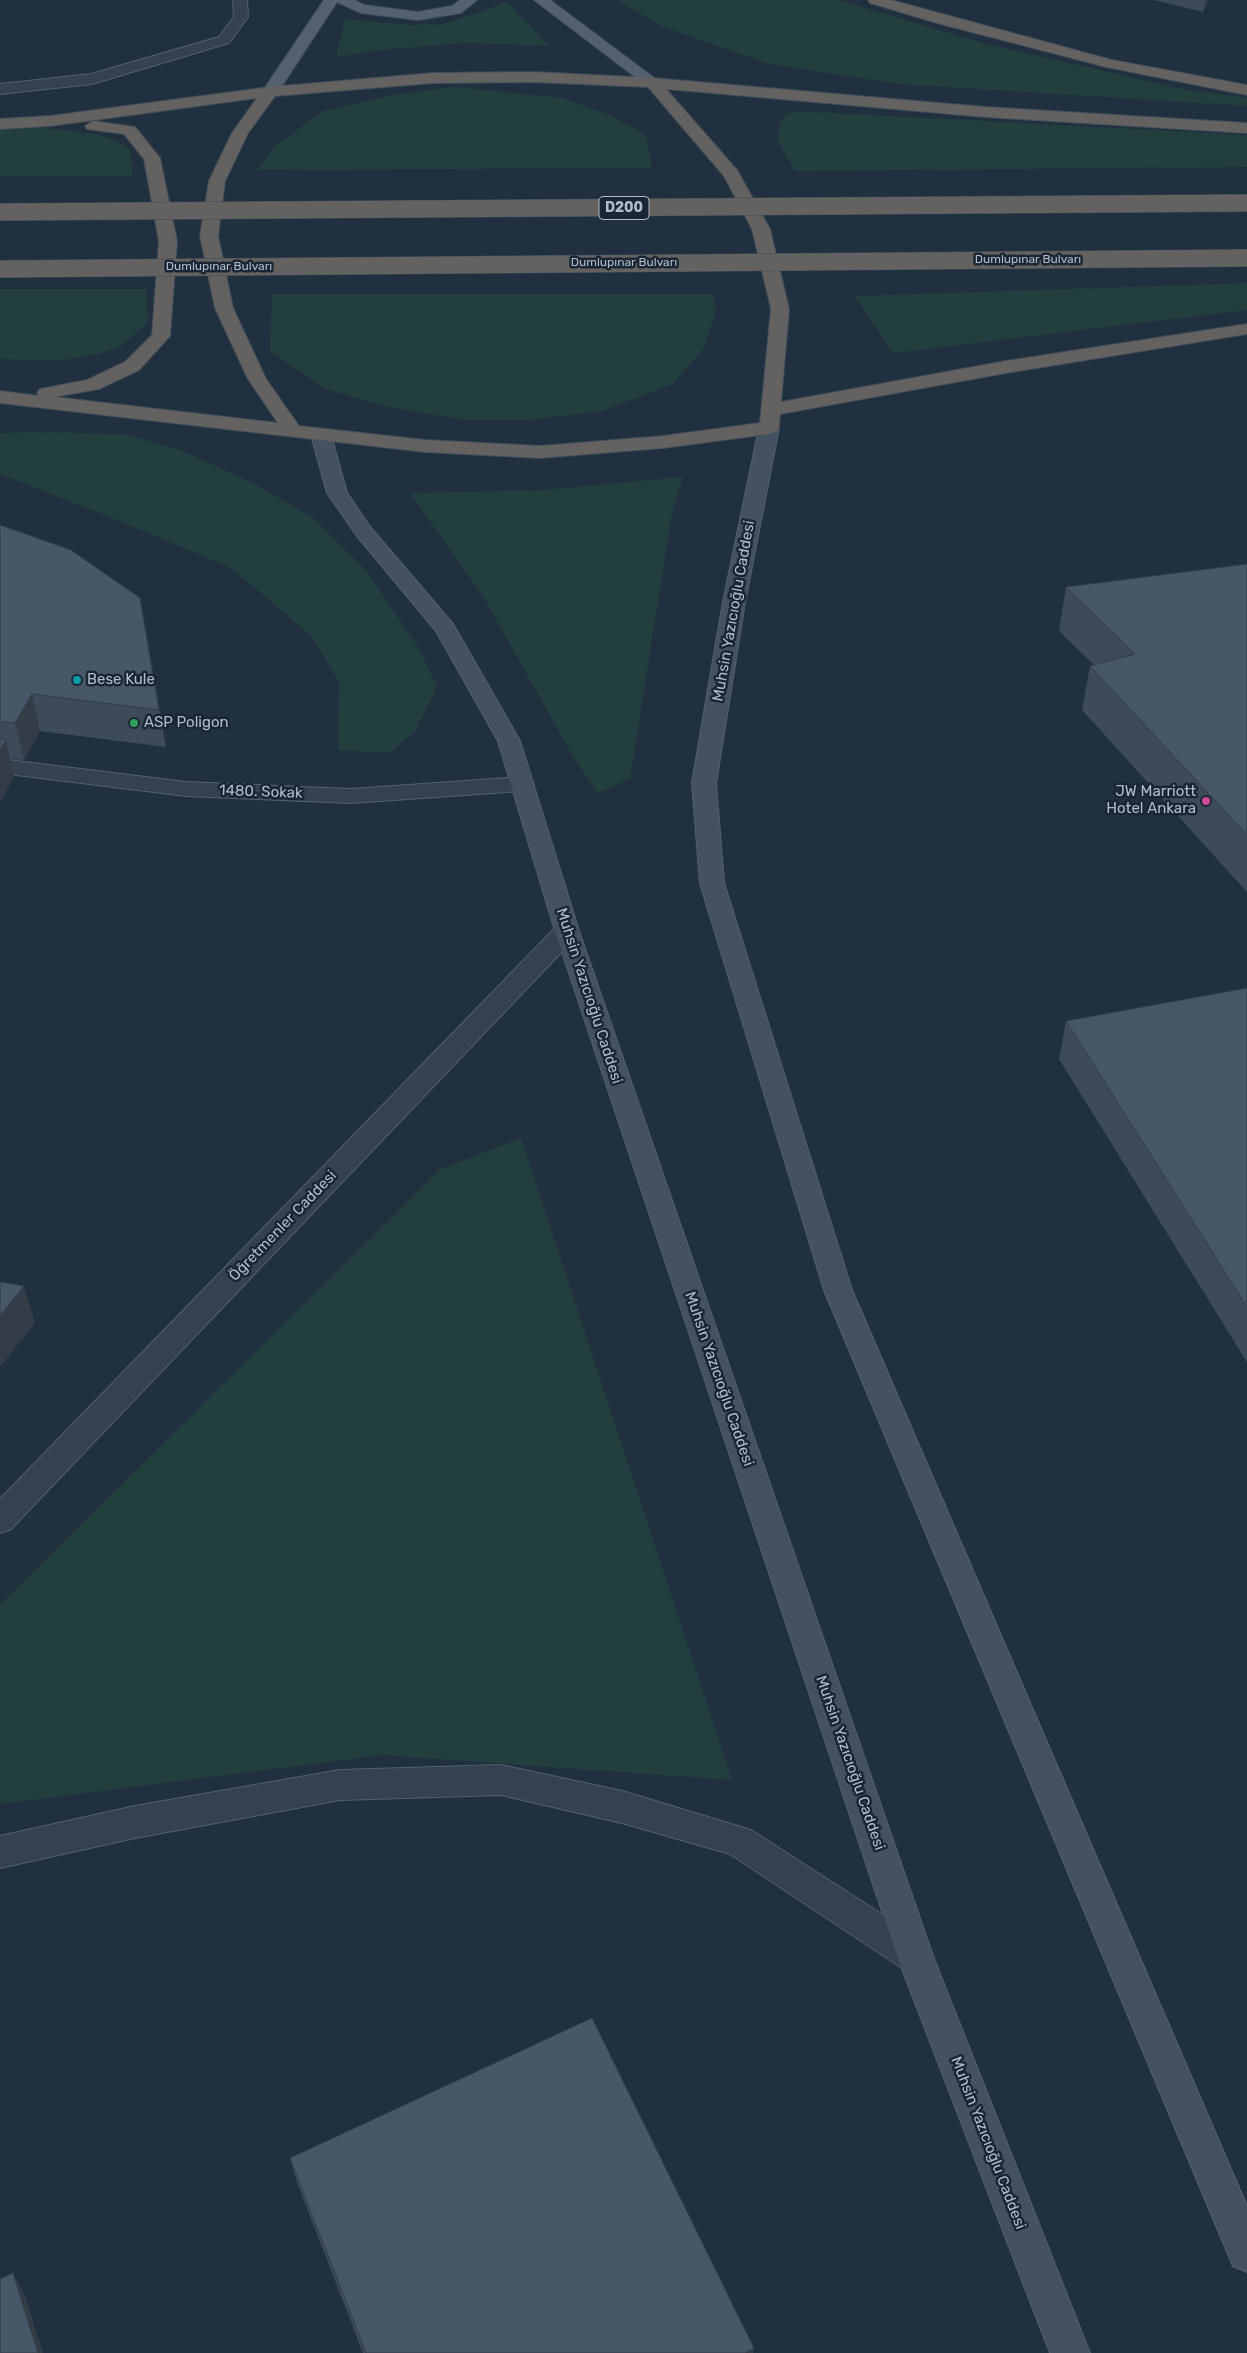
<!DOCTYPE html>
<meta charset="utf-8">
<style>
body{margin:0}
canvas{display:block;background:#21303e}
</style>
<canvas width="1247" height="2353"></canvas>
<script>
const ctx = document.querySelector('canvas').getContext('2d');
ctx.lineJoin = 'round';
function fillPath(path, color) { ctx.fillStyle = color; ctx.fill(path, 'evenodd'); }
const shape = rows => new Path2D(rows.map(r => 'M' + r).join(''));
function strokePath(path, color, width, dash) { ctx.strokeStyle = color; ctx.lineWidth = width; ctx.lineCap = dash ? 'butt' : 'round'; ctx.setLineDash(dash || []); ctx.stroke(path); }
function label(font, color, halo, rows, align = 'center') {
  ctx.font = font + ' Rubik,sans-serif'; ctx.lineWidth = 5; ctx.setLineDash([]); ctx.textBaseline = 'middle'; ctx.strokeStyle = halo; ctx.fillStyle = color; for (const [text, x, y, turn = 0] of rows) {
    ctx.save(); ctx.translate(x, y); ctx.rotate((+turn || 0) * Math.PI / 180); ctx.textAlign = isNaN(turn) ? turn : align; if (halo) ctx.strokeText(text, 0, 0); ctx.fillText(text, 0, 0); ctx.restore();
  }
}
const green = shape([
 [618,0,838,0,986,44,1187,90,1247,98,1247,106,899,84,769,64,661,26],
 [507,1,549,46,464,43,382,50,336,57,345,19,410,25,443,24,484,11],
 [454,87,562,98,612,116,646,136,652,168,257,170,275,146,323,111,393,95],
 [797,111,1247,135,1247,167,795,171,777,140,781,121,786,115],
 [35,127,96,134,116,141,130,149,133,176,0,176,0,129],
 [1247,283,1247,310,893,353,855,296],
 [0,289,146,289,148,322,120,347,98,354,57,361,0,359],
 [272,294,713,294,716,310,704,348,673,384,602,411,531,420,465,420,387,407,326,389,270,351],
 [56,432,128,435,180,450,249,481,312,517,366,570,420,650,437,687,416,730,390,753,338,750,339,682,312,637,265,596,227,566,110,517,0,474,0,433],
 [683,477,672,513,630,779,598,793,575,760,484,598,410,493,543,490],
 [521,1138,732,1780,383,1755,0,1804,0,1605,439,1170]
]);
const service = shape([
 [233,0,247,0,248,17,229,43,92,84,0,94,0,84,91,74,219,37,234,17,233,0]
]);
const minor = shape([
 [0,759,186,782,351,789,522,777,530,779,534,784,530,789,522,791,351,803,186,796,0,773,0,759],
 [501,1765,622,1791,751,1830,928,1944,933,1956,928,1968,915,1973,902,1968,730,1854,622,1823,501,1795,340,1800,135,1838,0,1868,0,1836,135,1806,340,1770,501,1765]
]);
const tertiary = shape([
 [567,923,576,925,579,931,576,937,11,1529,0,1533,0,1499,558,925,567,923]
]);
const secondary = shape([
 [769,422,776,424,779,428,745,602,716,783,724,883,852,1290,1247,2206,1247,2272,1233,2266,824,1290,700,883,692,783,723,602,759,428,762,424,769,422],
 [321,429,328,431,331,435,347,493,371,528,453,624,520,741,579,931,933,1956,1090,2353,1050,2353,897,1956,555,931,498,741,436,631,357,536,327,493,311,435,314,431,321,429]
]);
const primary = shape([
 [324,0,355,0,364,5,418,12,452,6,460,0,477,0,461,13,418,20,361,13,337,2,276,95,264,95,262,92,324,0],
 [534,0,550,0,661,83,653,88,647,86,534,0]
]);
const trunk = shape([
 [868,0,891,0,1112,60,1247,85,1247,95,1106,67,937,23,870,3,868,0],
 [534,72,653,78,985,107,1247,123,1247,133,985,117,666,89,737,170,770,229,789,309,781,402,1006,361,1247,324,1247,334,1006,373,780,414,779,428,776,432,769,434,663,448,540,458,425,452,0,403,0,391,39,396,37,393,40,389,87,380,125,362,152,335,159,241,144,159,124,134,87,129,85,126,93,121,135,127,160,158,177,241,170,336,139,370,99,389,54,397,278,423,248,379,215,308,200,236,209,181,232,133,257,98,50,126,0,129,0,119,50,116,270,87,433,73,534,72],
 [534,82,648,87,724,176,752,229,771,309,760,423,663,436,540,446,425,440,299,426,266,379,233,308,218,236,225,181,248,133,275,96,433,83,534,82]
]);
const trunkBridge = shape([
 [0,212,1247,203],
 [0,269,1247,258]
]);
const wall = shape([
 [1154,0,1208,0,1203,12],
 [0,525,140,598,166,747,40,731,24,760,10,759,14,777,0,802],
 [1247,564,1247,892,1082,710,1090,666,1094,665,1059,631,1066,587],
 [1247,988,1247,1362,1059,1059,1066,1021],
 [290,2158,753,2353,363,2353,297,2182]
]);
const shadedWall = shape([
 [1205,0,1208,0,1203,12],
 [32,694,40,731,24,760,15,723],
 [6,740,14,777,0,802,0,750],
 [24,1286,35,1323,0,1367,0,1316],
 [13,2273,25,2296,43,2353,38,2353],
 [754,2348,753,2353,745,2353]
]);
const building = shape([
 [0,525,71,550,140,598,159,710,32,694,15,723,0,722,0,525],
 [1247,564,1247,835,1090,666,1135,654,1066,587,1247,564],
 [0,739,6,740,0,750,0,739],
 [1247,988,1247,1307,1066,1021,1247,988],
 [0,1282,24,1286,0,1316,0,1282],
 [592,2018,754,2348,745,2353,366,2353,290,2158,592,2018],
 [13,2273,38,2353,0,2353,0,2279,13,2273]
]);
const markers = [
 [77,680,5,"#0f9aa8"],
 [134,723,5,"#2e9e5b"],
 [1206,801,5,"#d1479c"]
];
const farStreetnames = [
 ["Dumlupınar Bulvarı",1028,260],
 ["Dumlupınar Bulvarı",624,263],
 ["Dumlupınar Bulvarı",219,267]
];
const shields = [
 [624,208,50]
];
const shieldNames = [
 ["D200",624,208]
];
const streetNames = [
 ["Muhsin Yazıcıoğlu Caddesi",734,611,-80],
 ["1480. Sokak",261,792,2],
 ["Muhsin Yazıcıoğlu Caddesi",589,996,72],
 ["Öğretmenler Caddesi",283,1226,-46],
 ["Muhsin Yazıcıoğlu Caddesi",719,1379,71],
 ["Muhsin Yazıcıoğlu Caddesi",850,1763,71],
 ["Muhsin Yazıcıoğlu Caddesi",988,2143,69]
];
const poiNames = [
 ["Bese Kule",87,680],
 ["ASP Poligon",144,723],
 ["JW Marriott",1196,792,"right"],
 ["Hotel Ankara",1196,809,"right"]
];
fillPath(green, '#233e3f');
strokePath(service, '#535f6c', 2);
strokePath(minor, '#535f6c', 2);
strokePath(tertiary, '#535f6c', 2);
strokePath(secondary, '#535f6c', 2);
strokePath(primary, '#414d5a', 2);
strokePath(trunk, '#404c59', 2);
fillPath(service, '#35414e');
fillPath(minor, '#35414e');
fillPath(tertiary, '#35414e');
fillPath(secondary, '#435161');
fillPath(primary, '#53616e');
fillPath(trunk, '#646260');
strokePath(trunkBridge, '#404c59', 18, []);
strokePath(trunkBridge, '#646260', 17);
fillPath(wall, '#3d4b59');
fillPath(shadedWall, '#323d48');
fillPath(building, '#475767');
strokePath(building, '#323d48', 1);
for (const [x, y, r, color] of markers) { const dot = new Path2D(); dot.arc(x, y, r, 0, 2 * Math.PI); ctx.fillStyle = color; ctx.fill(dot); strokePath(dot, '#1a2633', 2); }
label('12px', '#b1bcc9', '#1a2633', farStreetnames);
for (const [x, y, w] of shields) { const box = new Path2D(); box.roundRect(x - w / 2, y - 11.5, w, 23, 4); ctx.fillStyle = '#1a2633'; ctx.fill(box); strokePath(box, '#b1bcc9', 1); }
label('bold 14px', '#b1bcc9', null, shieldNames);
label('15px', '#b1bcc9', '#1a2633', streetNames);
label('15px', '#b1bcc9', '#1a2633', poiNames, 'left');
</script>
